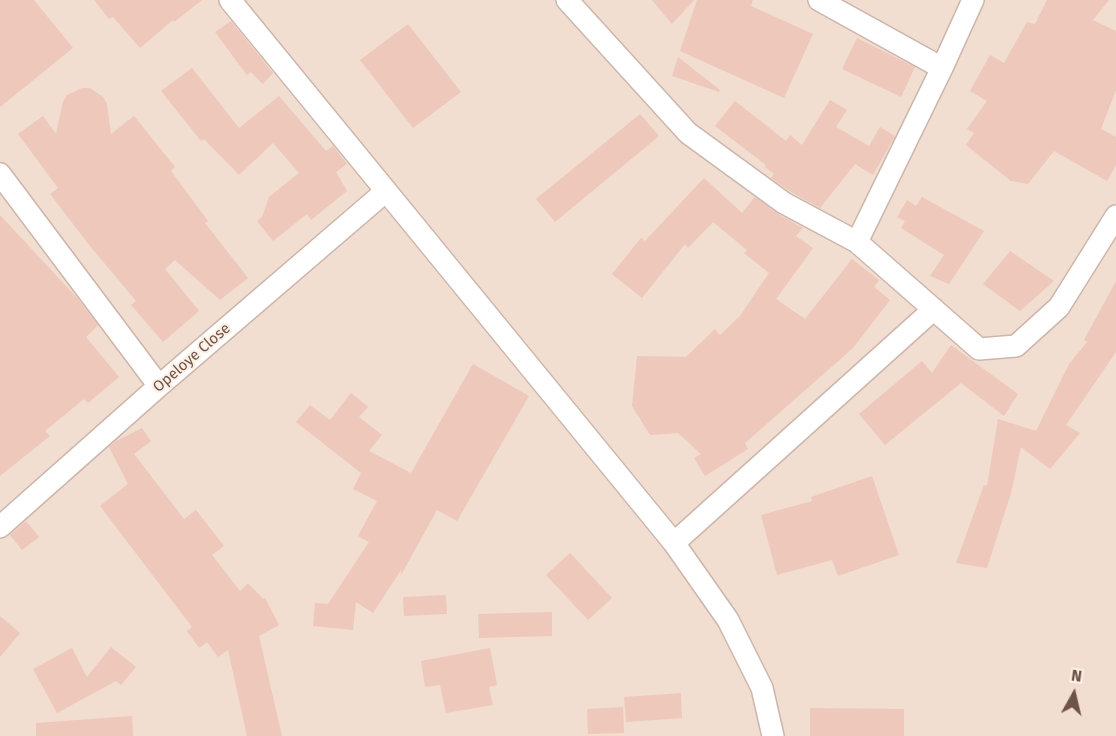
<!DOCTYPE html>
<style>
body{margin:0}
#map{position:relative;width:1116px;height:736px;overflow:hidden;background:#faede1;font-family:"Fira Sans",sans-serif}
canvas{display:block}
.north{position:absolute;left:1044px;top:664px;width:60px;height:60px;-webkit-text-stroke:4px #fdf1e6;paint-order:stroke;rotate:8deg;font-size:16px;font-weight:700;line-height:24px;text-align:center;color:#6f524a}
.north::after{content:'';display:block;margin:auto;width:21px;height:27px;background:#6f524a;clip-path:polygon(50% 0,100% 100%,50% 72%,0 100%)}
</style>
<div id="map">
<canvas width="1116" height="736"></canvas>
<div class="north">N</div>
</div>
<script>
const ctx = document.querySelector('canvas').getContext('2d');
ctx.lineJoin = 'round';
function fillPath(path, color) { ctx.fillStyle = color; ctx.fill(path, 'evenodd'); }
const shape = rows => new Path2D(rows.map(r => 'M' + r).join(''));
function strokePath(path, color, width, dash) { ctx.strokeStyle = color; ctx.lineWidth = width; ctx.lineCap = dash ? 'butt' : 'round'; ctx.setLineDash(dash || []); ctx.stroke(path); }
function label(font, color, halo, rows, align = 'center') {
  ctx.font = font + ' "Fira Sans",sans-serif'; ctx.lineWidth = 4.5; ctx.setLineDash([]); ctx.textBaseline = 'middle'; ctx.strokeStyle = halo; ctx.fillStyle = color; for (const [text, x, y, turn = 0] of rows) {
    ctx.save(); ctx.translate(x, y); ctx.rotate((+turn || 0) * Math.PI / 180); ctx.textAlign = isNaN(turn) ? turn : align; if (halo) ctx.strokeText(text, 0, 0); ctx.fillText(text, 0, 0); ctx.restore();
  }
}
const residential = shape([
 [0,0,1116,0,1116,736,0,736]
]);
const building = shape([
 [0,0,34,0,73,48,0,107],
 [94,0,202,0,174,22,173,20,140,48,113,17,109,19],
 [652,0,694,0,672,24],
 [697,0,753,0,751,6,813,34,784,98,680,51],
 [1047,0,1109,0,1093,20,1116,31,1116,90,1101,129,1116,137,1116,165,1107,181,1054,151,1028,184,1011,181,966,145,974,133,967,129,987,101,970,91,990,55,1004,63,1027,22,1035,24],
 [231,21,273,73,263,84,251,72,247,75,215,32],
 [408,24,461,92,413,128,360,60],
 [857,38,915,67,901,97,842,69],
 [678,57,720,90,719,92,672,76],
 [192,68,239,128,279,96,326,151,333,146,347,164,336,172,347,191,311,220,307,214,273,241,257,221,262,217,269,197,299,173,273,143,239,175,204,139,201,141,161,91],
 [82,88,90,88,103,97,107,104,111,134,134,116,175,167,171,171,208,221,205,223,248,278,220,300,175,260,165,269,199,311,163,342,131,305,136,301,90,246,50,194,58,188,18,134,43,116,56,134,63,102,67,95],
 [830,100,847,110,836,127,869,146,880,127,895,136,873,175,855,164,820,208,791,192,771,178,774,174,765,167,766,165,715,126,735,101,786,141,790,135,802,145],
 [640,114,659,136,555,222,536,199],
 [704,178,742,213,755,197,778,214,803,228,796,236,813,248,776,299,805,319,852,259,879,280,874,287,890,300,853,348,745,443,748,449,705,476,694,458,701,454,678,433,650,435,632,406,637,356,686,357,715,329,720,335,740,316,769,273,744,253,747,250,713,222,688,248,685,244,642,298,612,274,641,238,645,241],
 [922,197,984,231,949,284,930,276,944,255,901,228,905,221,897,217,907,200,916,206],
 [0,215,78,299,98,325,86,337,119,377,88,403,84,399,45,431,50,436,0,476],
 [1010,251,1054,281,1020,311,983,284],
 [1116,281,1116,352,1066,425,1080,433,1050,469,1021,447,1011,493,987,568,956,563,984,485,987,486,998,419,1036,431,1069,364,1087,342,1084,340],
 [951,345,1018,394,1004,416,961,383,885,445,859,414,922,361,932,373],
 [473,364,529,396,457,521,437,510,401,575,401,570,373,613,356,602,353,630,313,626,315,603,328,604,369,542,358,536,377,501,353,489,361,473,296,422,310,405,330,420,351,393,368,407,359,417,382,435,369,451,411,473],
 [142,428,151,441,134,454,184,519,196,510,224,546,212,555,240,591,248,583,263,599,265,598,279,625,259,636,282,736,247,736,228,650,218,657,207,642,199,648,187,631,192,627,100,506,128,484,109,447,116,441],
 [872,476,899,555,838,576,832,560,777,575,761,515,812,501,811,497],
 [26,521,39,537,22,550,10,535],
 [570,553,612,598,588,620,546,575],
 [446,595,447,614,404,616,403,597],
 [552,612,552,636,479,638,478,614],
 [0,616,20,633,0,657],
 [111,647,136,667,121,685,116,681,57,713,33,669,72,648,87,677],
 [490,648,497,685,489,687,493,705,446,713,440,685,425,687,421,661],
 [681,693,682,718,626,722,624,697],
 [623,707,624,733,588,734,587,709],
 [810,708,904,709,904,736,810,736],
 [132,716,133,736,36,736,36,723]
]);
const minor = shape([
 [230,0,674,543,728,620,762,688,773,736],
 [567,0,688,133,784,203,857,242,979,349,1016,346,1059,307,1116,216],
 [819,0,942,68],
 [0,174,159,386],
 [857,242,942,68,973,0],
 [0,527,159,386,386,191],
 [674,543,934,309]
]);
const streetNames = [
 ["Opeloye Close",192,358,-41]
];
fillPath(residential, '#f1ded0');
fillPath(building, '#edc8bb');
strokePath(minor, '#ccb6ac', 24);
strokePath(minor, '#fff', 21);
label('15px', '#6f524a', '#fdf1e6', streetNames);
</script>
